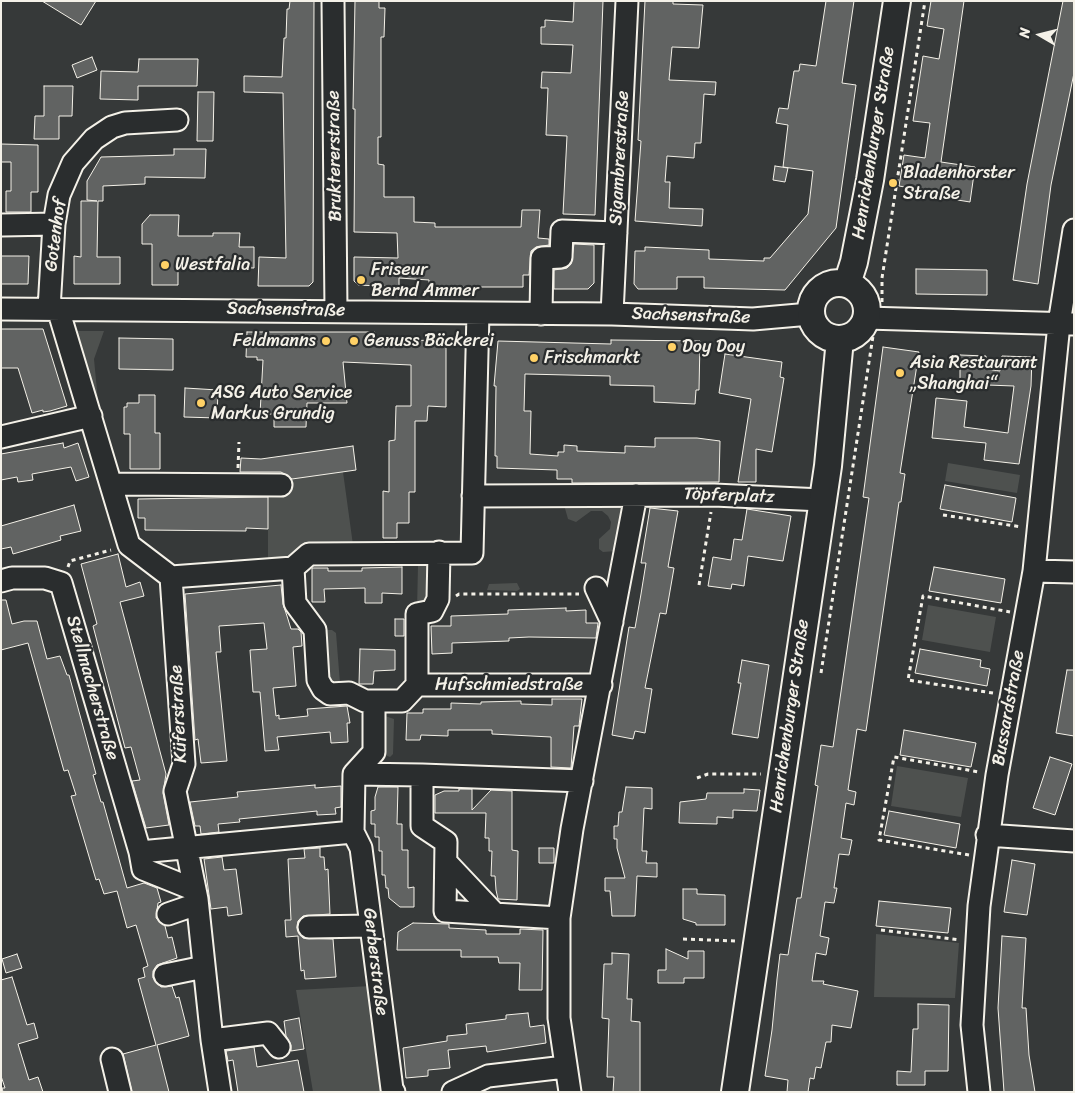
<!DOCTYPE html>
<meta charset="utf-8">
<style>
body{margin:0}
#map{position:relative;width:1075px;height:1093px;overflow:hidden;background:#363939;font-family:Sriracha,sans-serif}
canvas{display:block}
.frame{position:absolute;inset:0;border:2px solid #f4f1e8;pointer-events:none}
.north{position:absolute;left:1015px;top:10px;width:50px;height:50px;-webkit-text-stroke:4px #2a2d2e;paint-order:stroke;rotate:278deg;font-size:14px;font-weight:700;line-height:20px;text-align:center;color:#f4f1e8}
.north::after{content:'';display:block;margin:auto;width:18px;height:22px;background:#f4f1e8;clip-path:polygon(50% 0,100% 100%,50% 72%,0 100%)}
</style>
<div id="map">
<canvas width="1075" height="1093"></canvas>
<div class="frame"></div>
<div class="north">N</div>
</div>
<script>
const ctx = document.querySelector('canvas').getContext('2d');
ctx.lineJoin = 'round';
function fillPath(path, color) { ctx.fillStyle = color; ctx.fill(path, 'evenodd'); }
const shape = rows => new Path2D(rows.map(r => 'M' + r).join(''));
function strokePath(path, color, width, dash) { ctx.strokeStyle = color; ctx.lineWidth = width; ctx.lineCap = dash ? 'butt' : 'round'; ctx.setLineDash(dash || []); ctx.stroke(path); }
function label(font, color, halo, rows, align = 'center') {
  ctx.font = font + ' Sriracha,sans-serif'; ctx.lineWidth = 4.5; ctx.setLineDash([]); ctx.textBaseline = 'middle'; ctx.strokeStyle = halo; ctx.fillStyle = color; for (const [text, x, y, turn = 0] of rows) {
    ctx.save(); ctx.translate(x, y); ctx.rotate((+turn || 0) * Math.PI / 180); ctx.textAlign = isNaN(turn) ? turn : align; if (halo) ctx.strokeText(text, 0, 0); ctx.fillText(text, 0, 0); ctx.restore();
  }
}
const green = shape([
 [75,331,104,331,94,359,98,401,91,402],
 [948,463,1020,475,1017,493,945,481],
 [343,472,353,545,285,561,268,562,268,488,274,481],
 [564,505,623,505,624,508,616,551,603,552,599,549,599,539,610,529,611,522,608,516,602,511,591,511,576,522,568,519],
 [421,561,432,561,433,593,417,610,418,565],
 [517,583,520,589,517,591,487,590,489,584],
 [928,605,996,617,990,652,922,640],
 [325,630,332,630,336,633,340,683,329,687],
 [385,716,394,719,393,754,390,757,382,754,382,720],
 [897,766,968,778,961,817,891,806],
 [876,934,959,943,955,998,874,997],
 [371,986,385,1092,313,1092,296,990]
]);
const building = shape([
 [42,1,96,1,81,25,42,1],
 [290,1,314,1,313,282,309,286,258,286,259,257,286,258,283,93,244,92,244,76,282,77,284,38,286,38,287,9,289,9,290,1],
 [355,1,379,1,379,8,385,8,384,37,381,37,381,137,378,137,378,164,384,165,384,197,414,197,414,222,435,223,435,227,521,227,522,210,540,210,538,238,549,239,549,245,536,247,531,251,529,275,523,275,523,287,429,287,429,280,399,278,399,287,380,286,358,285,354,281,354,257,398,258,397,233,354,232,355,109,353,109,355,1],
 [574,1,603,1,595,215,563,214,567,136,546,135,548,88,541,88,542,72,571,73,573,45,541,44,541,27,545,27,545,20,573,22,574,1],
 [645,1,673,1,673,4,703,5,699,48,672,47,669,80,716,82,715,95,704,94,701,143,695,143,694,158,667,156,665,182,670,182,669,208,703,209,702,226,635,221,641,141,638,140,645,1],
 [826,1,854,1,842,83,856,85,836,228,785,290,704,288,704,277,677,277,677,289,638,289,634,284,635,251,645,251,645,247,709,250,709,259,764,261,764,258,770,258,808,214,813,171,783,167,788,125,776,123,779,108,788,109,794,71,799,71,800,64,816,66,826,1],
 [931,1,964,1,941,162,975,167,970,202,933,196,933,192,899,186,904,155,925,158,930,123,913,121,923,56,939,59,944,29,927,26,931,1],
 [1063,1,1074,1,1074,73,1051,185,1038,284,1013,280,1027,184,1063,1],
 [92,57,97,70,77,78,72,65,92,57],
 [139,59,198,59,197,86,138,86,138,100,100,99,101,71,138,72,139,59],
 [44,86,73,86,72,116,59,116,59,139,34,139,35,116,44,116,44,86],
 [198,92,214,92,213,141,197,141,198,92],
 [1,144,38,145,38,192,31,192,31,212,6,212,6,191,11,191,11,162,1,162,1,144],
 [174,149,206,149,205,178,145,177,145,184,103,186,103,201,98,201,97,257,120,257,120,284,74,284,74,256,81,257,81,201,97,201,87,200,87,181,101,157,174,155,174,149],
 [775,166,788,168,785,182,773,180,775,166],
 [150,215,179,215,178,236,213,236,213,233,240,233,239,247,254,247,254,268,178,265,178,285,152,285,152,244,142,244,142,224,150,215],
 [574,244,594,245,594,283,588,289,554,289,554,270,567,268,571,264,574,244],
 [1,256,29,256,28,284,1,284,1,256],
 [916,269,987,270,987,295,916,294,916,269],
 [1,329,43,329,67,406,50,411,43,412,43,410,32,413,18,368,1,368,1,329],
 [247,332,375,332,375,339,446,341,446,407,428,406,427,421,415,421,415,492,409,492,409,523,397,523,397,538,383,538,383,491,389,492,389,441,395,440,396,406,411,406,411,365,343,362,347,403,307,403,306,427,274,427,274,414,260,414,263,360,257,360,257,357,246,357,247,332],
 [119,338,173,339,173,370,119,369,119,338],
 [611,340,700,341,699,390,696,390,695,404,654,402,654,386,610,385,610,376,525,374,524,411,531,411,530,454,558,456,558,452,564,452,564,445,577,446,577,451,625,453,625,446,655,447,655,438,697,438,720,441,719,482,572,483,572,479,557,479,557,470,497,468,497,456,495,456,496,386,494,386,498,341,611,344,611,340],
 [883,347,919,352,900,473,905,474,901,502,899,502,866,731,857,729,848,790,856,792,854,805,846,803,841,838,852,840,849,855,839,854,834,888,837,888,834,903,825,902,820,936,829,938,826,955,816,953,812,981,824,981,823,984,858,991,851,1028,832,1025,831,1042,826,1042,821,1068,816,1067,814,1079,810,1078,808,1092,787,1092,788,1080,765,1076,772,1030,777,979,780,954,788,955,797,898,801,898,818,786,815,785,821,745,833,747,869,498,863,497,883,347],
 [725,354,782,362,780,377,784,378,772,452,756,449,756,482,738,482,751,399,719,393,725,354],
 [960,355,986,356,986,369,1000,371,1002,356,1032,357,1031,386,1019,464,984,460,986,443,932,438,936,398,967,401,964,427,1008,433,1014,386,960,384,960,355],
 [185,388,218,390,217,418,184,417,185,388],
 [139,395,155,395,155,433,160,433,160,469,130,469,130,434,124,434,124,407,127,407,127,403,139,403,139,395],
 [63,443,64,448,78,443,89,477,76,481,71,467,32,474,33,480,18,482,17,477,1,480,1,454,63,443],
 [353,446,356,470,292,479,281,472,240,472,241,458,261,459,353,446],
 [945,485,1016,498,1012,522,940,509,945,485],
 [268,497,268,529,246,528,246,531,145,530,145,518,138,518,138,499,268,497],
 [74,505,81,531,60,536,61,540,13,554,11,547,1,549,1,526,74,505],
 [650,508,678,511,668,567,674,568,666,614,660,613,645,688,652,689,645,733,635,731,633,739,612,735,629,627,635,628,641,594,646,563,641,563,650,508],
 [747,509,791,516,783,561,748,556,744,586,732,584,731,589,708,586,713,557,731,560,734,539,742,540,747,509],
 [118,554,126,587,140,582,144,596,120,602,166,774,163,793,169,825,146,828,132,781,140,780,131,747,125,748,93,626,97,624,81,564,118,554],
 [402,567,402,594,382,593,382,603,365,603,365,588,324,589,325,602,312,602,312,568,328,568,328,571,362,571,362,568,402,567],
 [934,567,1005,579,1001,603,929,591,934,567],
 [281,585,283,604,287,616,291,629,298,629,301,632,302,646,293,647,296,686,273,688,276,716,279,715,279,719,308,716,307,709,347,706,350,723,347,723,348,742,331,743,330,732,277,737,279,750,265,751,260,692,253,692,250,650,267,649,264,623,219,626,221,652,216,652,227,761,201,763,198,739,195,740,185,594,281,585],
 [1,600,6,600,12,624,24,621,37,621,47,659,60,656,67,675,69,675,96,774,93,775,101,802,103,802,127,888,144,883,157,888,161,902,158,903,156,918,165,926,168,938,172,937,177,958,157,965,153,971,153,978,161,987,172,986,176,998,179,997,189,1036,157,1045,169,1092,132,1092,123,1054,156,1045,138,979,145,977,143,968,148,966,136,925,127,928,117,891,104,894,99,879,96,880,71,796,76,795,68,770,64,771,28,643,1,650,1,600],
 [566,608,566,611,586,610,586,623,598,623,596,638,529,637,509,638,509,641,452,643,452,653,432,654,431,626,451,626,451,616,508,614,508,610,566,608],
 [395,619,404,619,404,636,395,636,395,619],
 [360,649,395,650,395,670,374,671,373,684,359,684,360,649],
 [920,649,981,660,980,667,990,669,987,686,915,673,920,649],
 [742,660,769,665,758,738,732,734,741,683,738,683,742,660],
 [1067,670,1074,670,1074,736,1056,733,1067,670],
 [552,699,582,699,579,726,574,726,571,768,551,767,551,737,492,734,492,730,448,730,448,736,421,735,420,740,406,740,407,713,423,713,423,709,451,709,451,703,481,704,481,702,521,701,521,704,552,705,552,699],
 [904,730,976,743,971,767,900,755,904,730],
 [1050,757,1072,764,1055,815,1033,808,1050,757],
 [315,785,315,788,341,786,341,807,335,808,336,814,317,815,317,811,239,819,240,822,218,824,219,832,201,834,200,826,195,826,190,802,238,797,237,792,315,785],
 [378,787,398,787,397,824,402,824,402,850,408,850,408,888,414,887,414,907,400,907,389,898,388,888,386,888,385,875,382,875,382,851,379,851,379,837,375,837,375,824,371,824,371,811,375,810,375,797,378,787],
 [626,787,652,788,652,809,644,808,642,851,647,851,646,863,657,863,657,877,637,876,635,916,612,916,610,891,605,891,605,878,625,878,617,848,617,839,614,839,614,826,618,826,619,812,622,812,626,787],
 [459,789,472,789,472,810,491,790,512,791,512,850,518,851,517,900,498,899,496,890,495,876,491,876,492,851,489,851,489,838,485,838,486,813,435,813,435,795,444,791,459,791,459,789],
 [744,789,760,790,757,811,733,810,733,818,717,817,717,824,679,823,680,802,706,799,707,793,744,793,744,789],
 [889,811,960,824,956,848,884,835,889,811],
 [320,848,320,857,324,857,325,870,328,869,330,914,303,916,298,921,297,928,303,938,333,939,336,977,305,979,304,970,301,971,298,936,286,937,285,920,291,920,288,859,305,858,304,849,320,848],
 [539,848,554,848,554,863,539,863,539,848],
 [222,857,224,870,236,869,242,914,228,916,227,907,211,909,204,859,222,857],
 [1012,860,1035,864,1027,915,1004,912,1012,860],
 [683,889,697,889,697,894,725,895,725,925,696,925,696,923,683,919,683,889],
 [879,901,951,908,948,933,876,926,879,901],
 [413,923,449,924,449,928,486,930,486,934,520,934,520,929,543,930,542,990,519,990,520,963,499,963,498,957,461,957,461,950,397,950,398,932,413,923],
 [1002,936,1026,938,1022,1008,1026,1008,1029,1055,1035,1092,1004,1092,998,1008,1002,936],
 [666,949,688,959,688,951,704,951,704,978,684,978,684,983,658,983,658,970,666,970,666,949],
 [612,953,629,954,627,999,632,999,631,1021,640,1022,640,1092,613,1092,614,1077,607,1077,609,1019,602,1018,604,964,612,964,612,953],
 [17,954,22,968,6,973,2,959,17,954],
 [12,977,27,1025,34,1023,38,1038,18,1044,29,1080,38,1077,43,1092,3,1092,2,1088,5,1088,1,1076,1,980,12,977],
 [918,1004,949,1005,948,1071,925,1071,925,1085,897,1085,897,1071,911,1072,913,1029,918,1029,918,1004],
 [528,1013,530,1027,544,1025,546,1043,487,1052,486,1046,448,1050,450,1068,428,1070,428,1076,406,1078,403,1048,447,1041,447,1036,467,1034,466,1024,506,1019,506,1015,528,1013],
 [299,1018,304,1049,291,1051,291,1045,286,1036,284,1021,299,1018],
 [254,1047,257,1067,298,1060,304,1092,238,1092,233,1060,228,1061,226,1051,254,1047]
]);
const path = shape([
 [882,302,882,278,925,1],
 [238,468,239,442],
 [943,515,1022,527],
 [68,567,70,561,111,550],
 [699,585,711,512],
 [456,596,459,594,579,594],
 [821,673,873,336],
 [993,693,908,680,923,596,1010,612],
 [697,778,708,774,761,774],
 [969,855,879,840,894,757,979,772],
 [881,930,960,940],
 [683,939,737,941]
]);
const minor = shape([
 [333,1,336,311],
 [2,225,54,224],
 [1,309,612,314,753,319,810,314],
 [49,309,54,224,59,195,73,163,94,139,112,127,125,123,177,120],
 [58,309,129,545,171,577,184,764,175,791,197,899,212,1040,220,1092],
 [541,314,542,258,561,257,562,231,616,233],
 [612,314,627,1],
 [866,318,1073,324],
 [1,437,91,416],
 [111,484,281,485],
 [473,496,714,495,822,500],
 [293,568,295,603,315,630,318,680,323,689,330,694,349,693,365,701,402,701,417,685,417,614,432,611,438,599,439,552],
 [1034,571,1074,572],
 [171,577,293,568,309,554,472,553,478,313],
 [1,581,12,578,45,578,61,583,140,852,353,832],
 [596,588,612,622],
 [417,685,601,685],
 [374,701,374,752,354,774,353,832,361,848,392,1089,394,1092],
 [354,774,422,775,582,781],
 [422,775,422,826,446,842,445,911,559,918],
 [987,835,1074,841],
 [140,852,143,869,195,890],
 [446,862,495,914],
 [168,914,197,904],
 [309,927,371,926],
 [165,975,204,967],
 [212,1040,268,1033,279,1047],
 [112,1059,120,1092],
 [453,1092,488,1076,565,1067],
 [570,1092,559,1018,559,918,572,829,636,495],
 [979,1092,972,1025,979,906,997,775,1034,571,1059,324,1074,230]
]);
const major = shape([
 '811 311a28 28 0 1 1 56 0a28 28 0 1 1-56 0Z',
 [847,284,854,262,870,180,897,1],
 [735,1092,828,466,840,339]
]);
const markers = [
 [893,183,5,"#ffd166"],
 [165,265,5,"#ffd166"],
 [361,280,5,"#ffd166"],
 [326,341,5,"#ffd166"],
 [354,341,5,"#ffd166"],
 [672,347,5,"#ffd166"],
 [534,358,5,"#ffd166"],
 [900,373,5,"#ffd166"],
 [201,403,5,"#ffd166"]
];
const streetNames = [
 ["Henrichenburger Straße",874,143,-81],
 ["Bruktererstraße",335,156,-91],
 ["Sigambrerstraße",620,158,-87],
 ["Gotenhof",56,235,-83],
 ["Sachsenstraße",286,310,1],
 ["Sachsenstraße",691,316,2],
 ["Töpferplatz",729,496,2],
 ["Hufschmiedstraße",509,685],
 ["Stellmacherstraße",92,688,74],
 ["Bussardstraße",1009,708,-80],
 ["Küferstraße",179,714,-93],
 ["Henrichenburger Straße",790,716,-82],
 ["Gerberstraße",375,962,83]
];
const poiNames = [
 ["Bladenhorster",903,173],
 ["Straße",903,194],
 ["Westfalia",175,265],
 ["Friseur",371,270],
 ["Bernd Ammer",371,291],
 ["Feldmanns",316,341,"right"],
 ["Genuss Bäckerei",364,341],
 ["Doy Doy",682,347],
 ["Frischmarkt",544,358],
 ["Asia Restaurant",910,363],
 ["„Shanghai“",910,384],
 ["ASG Auto Service",211,393],
 ["Markus Grundig",211,414]
];
fillPath(green, '#4e514f');
fillPath(building, '#616362');
strokePath(building, '#f4f1e8', 1);
strokePath(minor, '#f4f1e8', 25);
strokePath(major, '#f4f1e8', 30);
strokePath(path, '#f4f1e8', 3, [4, 4]);
strokePath(minor, '#2a2d2e', 21);
strokePath(major, '#2a2d2e', 26);
for (const [x, y, r, color] of markers) { const dot = new Path2D(); dot.arc(x, y, r, 0, 2 * Math.PI); ctx.fillStyle = color; ctx.fill(dot); strokePath(dot, '#2a2d2e', 2); }
label('18px', '#f4f1e8', '#2a2d2e', streetNames);
label('18px', '#f4f1e8', '#2a2d2e', poiNames, 'left');
</script>
